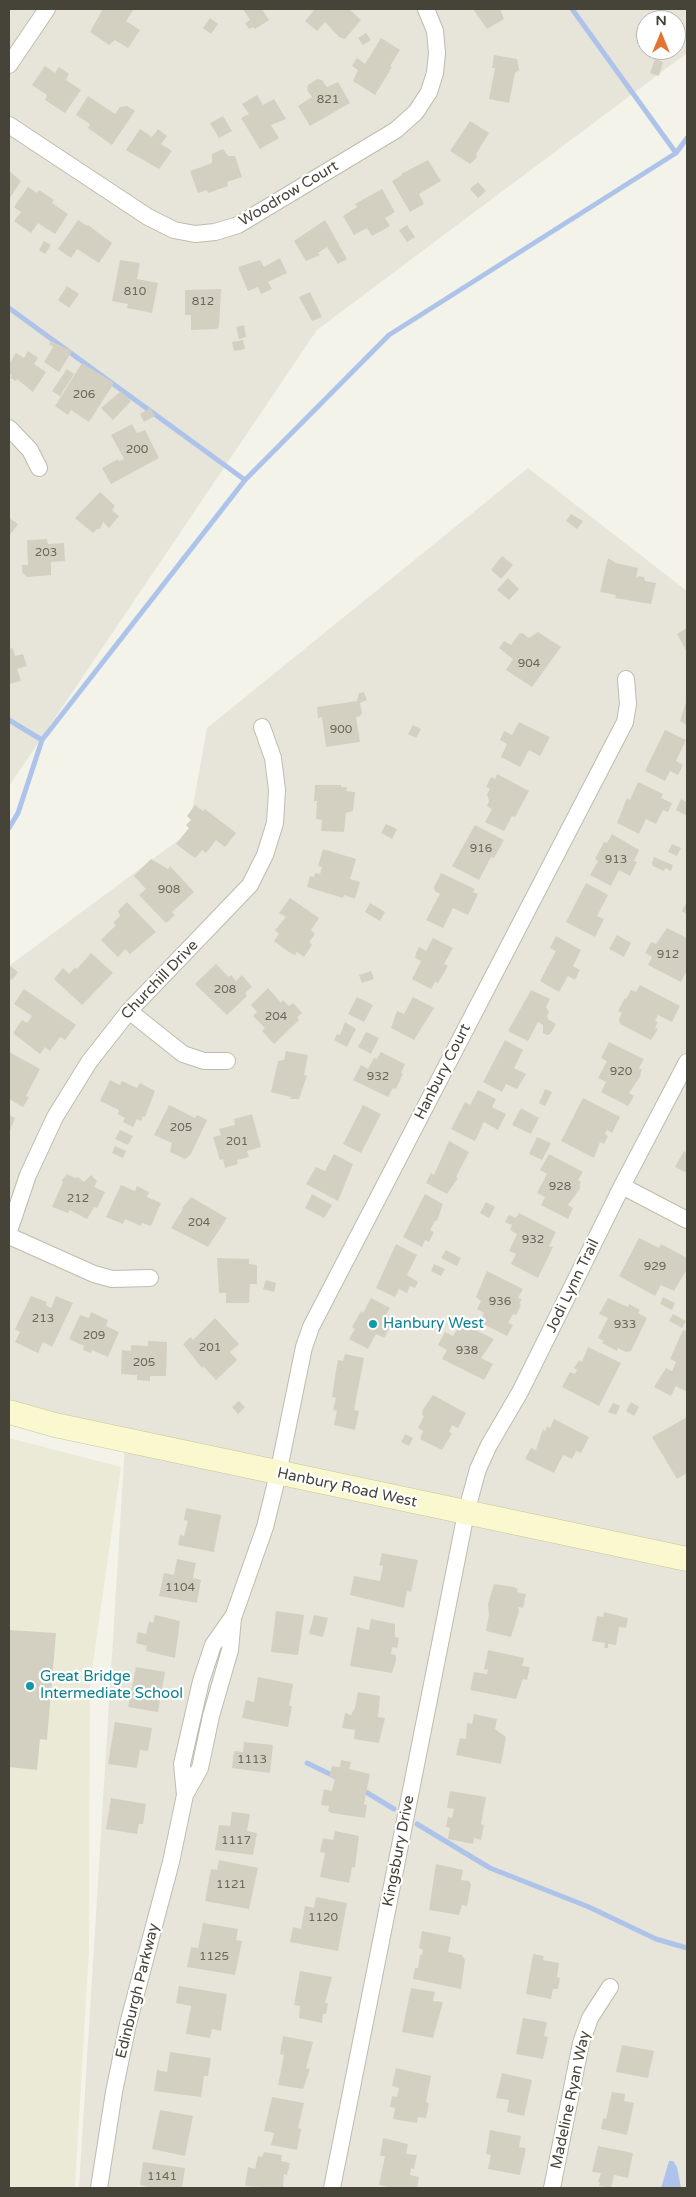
<!DOCTYPE html>
<style>
body{margin:0}
#map{position:relative;width:696px;height:2197px;overflow:hidden;background:#f3f3ea;font-family:"Varela Round",sans-serif}
canvas{display:block}
.frame{position:absolute;inset:0;border:10px solid #464439;pointer-events:none}
.north{position:absolute;left:636px;top:10px;width:50px;height:50px;box-sizing:border-box;background:#fff;border:1px solid #b5b4b0;border-radius:50%;rotate:0deg;font-size:14px;font-weight:700;line-height:20px;text-align:center;color:#464439}
.north::after{content:'';display:block;margin:auto;width:18px;height:22px;background:#e37431;clip-path:polygon(50% 0,100% 100%,50% 72%,0 100%)}
</style>
<div id="map">
<canvas width="696" height="2197"></canvas>
<div class="frame"></div>
<div class="north">N</div>
</div>
<script>
const ctx = document.querySelector('canvas').getContext('2d');
ctx.lineJoin = 'round';
function fillPath(path, color) { ctx.fillStyle = color; ctx.fill(path, 'evenodd'); }
const shape = rows => new Path2D(rows.map(r => 'M' + r).join(''));
function strokePath(path, color, width, dash) { ctx.strokeStyle = color; ctx.lineWidth = width; ctx.lineCap = dash ? 'butt' : 'round'; ctx.setLineDash(dash || []); ctx.stroke(path); }
function label(font, color, halo, rows, align = 'center') {
  ctx.font = font + ' "Varela Round",sans-serif'; ctx.lineWidth = 4.5; ctx.setLineDash([]); ctx.textBaseline = 'middle'; ctx.strokeStyle = halo; ctx.fillStyle = color; for (const [text, x, y, turn = 0] of rows) {
    ctx.save(); ctx.translate(x, y); ctx.rotate((+turn || 0) * Math.PI / 180); ctx.textAlign = isNaN(turn) ? turn : align; if (halo) ctx.strokeText(text, 0, 0); ctx.fillText(text, 0, 0); ctx.restore();
  }
}
const residential = shape([
 [9,9,687,9,687,53,317,330,9,786],
 [646,20,676,20,676,50,646,50],
 [528,468,687,591,687,2188,79,2188,126,1429,9,1403,9,966,188,833,207,728]
]);
const education = shape([
 [9,1438,121,1467,90,1684,89,1950,75,2188,9,2188]
]);
const water = shape([
 [669,2161,673,2161,677,2167,681,2188,661,2188]
]);
const stream = shape([
 [572,9,676,153],
 [9,308,245,480],
 [9,720,42,740],
 [9,828,18,813,42,740,245,480,389,335,676,153,687,138],
 [307,1763,336,1777],
 [361,1789,394,1809],
 [417,1824,490,1868,589,1907,656,1939,687,1948]
]);
const building = shape([
 [103,9,134,9,126,21,140,30,128,48,115,40,109,45,90,32],
 [243,9,262,9,269,20,255,29,253,27,249,29,245,23,250,20],
 [315,9,349,9,361,20,345,39,339,37,325,22,317,31,305,21],
 [473,9,500,9,504,19,487,29],
 [210,18,218,24,211,34,203,28],
 [366,33,371,40,363,45,358,38],
 [381,38,400,50,390,66,392,67,375,95,353,81,358,70,352,66,357,58,365,64],
 [494,55,517,59,519,70,515,73,509,103,489,99,495,68,492,68],
 [655,59,663,62,659,76,650,73],
 [45,66,55,73,59,67,69,74,66,80,81,90,65,113,45,100,47,95,32,85],
 [317,79,322,80,327,87,338,82,350,103,310,126,298,106,312,97,307,90,308,85],
 [257,95,263,105,274,99,286,119,271,125,279,138,260,149,241,118,249,114,242,104],
 [88,96,115,114,120,107,127,106,135,111,112,145,88,128,90,124,76,115],
 [223,116,232,131,219,138,210,123],
 [470,121,489,133,476,154,477,157,470,164,450,151],
 [140,129,152,137,158,129,167,136,161,144,172,151,159,169,126,150],
 [223,149,228,156,235,156,242,177,227,182,228,186,208,193,207,190,198,193,190,171,212,163,212,154],
 [428,160,441,181,419,194,424,204,410,212,392,181,402,175,401,174],
 [9,171,21,181,9,199],
 [478,182,486,191,478,198,470,189],
 [28,187,37,193,39,190,54,200,52,203,68,214,55,234,38,223,31,233,14,221,21,212,14,207],
 [382,189,395,212,385,218,390,226,372,236,367,228,354,235,343,216,357,207,355,204],
 [78,220,87,226,88,225,112,243,99,263,77,249,71,258,58,249],
 [325,220,347,259,338,264,327,247,318,253,320,255,306,261,294,241],
 [407,225,415,237,407,242,399,230],
 [44,241,51,245,45,254,39,250],
 [280,258,287,273,268,282,272,289,261,294,258,287,248,291,238,267,260,260,264,267],
 [120,260,140,263,137,279,158,283,152,313,127,308,128,304,112,301],
 [67,286,79,294,69,308,58,300],
 [221,289,219,327,216,329,191,330,191,315,185,315,185,290],
 [310,292,322,317,312,321,299,297],
 [244,325,246,337,239,339,236,327],
 [243,340,245,349,234,351,232,342],
 [51,341,72,351,59,372,44,362,53,347,49,344],
 [28,351,38,358,34,364,46,372,33,392,17,379,16,381,10,378,12,376,9,374,9,364,16,353,24,358],
 [82,363,114,383,89,422,71,410,68,415,55,406],
 [67,369,74,374,60,396,52,391],
 [121,391,131,401,113,420,101,408],
 [150,408,155,416,144,422,140,414],
 [132,424,137,433,145,430,159,458,111,484,102,468,118,459,119,461,124,459,111,435],
 [100,492,115,506,112,510,119,516,109,528,103,522,100,529,97,529,93,533,75,518],
 [571,514,583,521,577,529,566,521],
 [9,518,18,524,9,536],
 [47,539,48,544,64,543,65,561,51,562,51,575,27,577,22,572,22,565,28,565,27,540],
 [502,556,513,565,501,579,491,570],
 [608,558,616,563,638,568,636,578,639,576,644,577,645,581,656,583,651,604,615,598,616,595,600,592],
 [508,578,519,589,509,600,497,590],
 [687,628,687,652,677,634],
 [538,632,561,647,532,687,506,670,513,659,499,648,504,641,511,645,519,634,522,633,529,638],
 [9,644,11,649,13,648,15,656,23,654,27,666,17,669,21,681,9,684],
 [364,692,367,700,360,703,362,713,360,716,356,717,360,742,326,747,322,717,318,718,317,707,357,701,359,693],
 [687,699,687,725,680,721],
 [519,722,550,737,540,756,529,750,520,767,501,757,507,744,500,740,504,731,512,735],
 [413,725,421,729,416,738,408,734],
 [665,730,686,740,676,761,683,765,678,775,670,771,665,781,645,771],
 [497,774,529,791,515,817,512,816,504,831,485,822,492,809,487,806,489,801,487,794,490,789,486,787,491,777,495,779],
 [638,782,663,794,661,798,672,803,668,812,663,810,656,824,646,819,639,834,617,823,627,798,630,800],
 [315,785,341,785,341,787,347,787,346,791,355,792,353,811,346,813,344,832,321,831,322,820,316,819,317,801,314,801],
 [681,799,687,802,687,816,676,810],
 [195,805,203,811,205,809,236,833,225,847,216,840,206,853,202,850,195,858,176,844,189,828,186,825,191,820,187,816],
 [386,824,397,829,392,839,381,833],
 [475,825,504,840,494,858,491,857,479,880,452,866],
 [612,834,639,850,634,861,637,862,630,876,619,870,611,886,590,875,598,861,595,859,604,842,607,843],
 [672,844,681,848,677,856,668,852],
 [323,849,356,859,350,879,360,882,355,899,344,895,343,898,307,887,310,876,314,877,315,873,320,874,322,867,318,866],
 [654,857,673,865,671,871,665,868,664,871,653,866,652,863],
 [151,859,168,869,170,866,194,892,172,912,175,915,166,923,139,895,146,889,134,876],
 [441,873,475,889,473,892,478,894,468,915,453,908,443,928,426,920,440,894,435,891,434,887],
 [586,883,608,895,597,916,604,919,595,937,566,922],
 [290,898,319,918,311,930,315,934,309,942,312,945,304,957,297,952,295,955,289,952,274,941,279,934,275,930,286,917,279,913],
 [687,901,687,914,682,911],
 [127,902,156,932,130,954,125,949,118,957,101,940,116,925,113,923,120,916,118,911],
 [370,903,385,912,380,921,365,912],
 [667,928,687,938,687,970,681,982,648,965,652,957,645,953,651,942,656,944],
 [617,935,631,943,624,957,609,949],
 [556,936,581,950,573,966,580,970,575,980,568,976,559,992,540,981,556,951,550,948],
 [433,938,453,948,444,964,448,966,438,983,435,982,431,989,412,979,421,961,415,958,416,953,419,947,426,951],
 [91,953,113,973,82,1005,54,979,63,968,69,974,75,968,77,969],
 [216,964,229,977,231,975,236,981,242,975,252,987,245,993,247,996,227,1015,195,984],
 [9,965,18,972,12,980,9,978],
 [371,971,374,979,362,983,359,975],
 [640,985,680,1006,672,1022,658,1015,655,1021,658,1022,655,1028,658,1029,651,1040,620,1024,619,1019,622,1013,618,1011,625,998,626,999,631,990,636,992],
 [268,988,281,1003,283,1000,289,1006,293,1003,302,1013,297,1017,299,1020,274,1044,262,1031,265,1028,253,1016,257,1012,251,1005],
 [24,989,76,1025,65,1040,60,1037,50,1051,45,1047,40,1054,13,1033,22,1020,27,1023,32,1016,14,1004],
 [531,990,550,999,546,1007,549,1012,547,1016,549,1020,556,1024,550,1034,547,1035,543,1033,543,1025,538,1022,528,1041,508,1031],
 [357,997,373,1005,364,1022,348,1014],
 [413,997,434,1008,414,1040,391,1028,397,1011,404,1014],
 [345,1022,356,1029,347,1047,334,1040,337,1034,340,1035],
 [366,1032,379,1038,371,1054,358,1047],
 [505,1040,523,1050,514,1068,526,1074,517,1089,506,1084,502,1092,483,1082],
 [609,1042,644,1059,639,1068,642,1070,640,1074,641,1075,629,1093,634,1096,628,1106,601,1092,606,1082,598,1078,607,1061,601,1058],
 [286,1051,308,1055,304,1075,307,1076,299,1099,290,1099,291,1097,271,1092,278,1061,284,1060],
 [9,1052,40,1069,26,1096,29,1097,23,1107,9,1099],
 [381,1052,405,1064,401,1073,403,1074,396,1089,393,1088,388,1097,353,1080,361,1065,368,1069,374,1058,377,1059],
 [110,1080,120,1085,122,1081,137,1088,140,1083,155,1091,145,1117,143,1116,141,1121,137,1119,133,1127,123,1122,125,1118,118,1114,119,1110,100,1101],
 [545,1089,552,1092,545,1106,539,1103],
 [478,1090,496,1099,492,1107,506,1114,498,1130,484,1122,475,1141,451,1129,465,1102,470,1105],
 [583,1098,620,1117,612,1133,607,1130,605,1134,608,1136,604,1144,600,1142,594,1158,561,1141],
 [169,1105,195,1118,197,1115,207,1120,191,1154,185,1159,170,1152,172,1143,154,1135],
 [363,1105,381,1114,361,1153,343,1144],
 [521,1108,539,1118,531,1134,512,1125],
 [252,1114,261,1147,247,1151,249,1157,237,1160,238,1164,225,1168,223,1159,220,1160,213,1137,221,1135,219,1129,235,1125,234,1119],
 [9,1115,15,1118,9,1133],
 [120,1130,133,1136,128,1145,115,1139],
 [537,1137,551,1143,542,1160,529,1154],
 [449,1141,469,1152,456,1177,458,1178,447,1194,426,1183,431,1173,434,1175],
 [115,1146,126,1151,123,1158,112,1153],
 [684,1151,687,1153,687,1173,675,1167],
 [334,1154,353,1164,338,1201,306,1184,316,1167,325,1171],
 [549,1154,583,1172,578,1180,581,1182,579,1186,581,1187,568,1205,573,1208,568,1219,541,1205,545,1197,537,1193,547,1174,540,1170],
 [67,1174,75,1178,78,1177,84,1182,91,1175,97,1181,94,1187,105,1192,97,1208,94,1207,87,1219,70,1210,68,1213,52,1207,63,1182,61,1181],
 [121,1185,135,1191,137,1186,149,1192,147,1197,161,1203,151,1226,142,1223,141,1226,125,1219,123,1224,106,1217],
 [312,1194,332,1205,324,1218,305,1208],
 [425,1194,443,1204,437,1221,435,1221,430,1230,434,1232,429,1242,425,1240,422,1247,403,1237],
 [191,1197,227,1218,208,1247,171,1228,183,1209,182,1208],
 [486,1202,495,1207,489,1218,480,1213],
 [519,1213,556,1232,549,1246,553,1247,538,1278,511,1264,516,1254,509,1251,517,1234,510,1230,512,1225,505,1222,509,1215,516,1218],
 [639,1238,659,1248,661,1244,687,1258,687,1269,674,1291,661,1285,655,1296,619,1276],
 [396,1244,417,1255,407,1275,418,1282,415,1288,410,1286,407,1293,399,1289,395,1297,376,1288],
 [446,1250,461,1258,457,1266,441,1258],
 [217,1258,249,1259,249,1264,257,1265,257,1284,250,1284,249,1303,226,1303,226,1293,219,1293],
 [434,1264,445,1269,441,1276,431,1271],
 [487,1271,523,1289,518,1298,522,1299,519,1304,521,1305,516,1315,513,1314,508,1323,513,1325,507,1336,479,1322,484,1313,477,1309,481,1301,476,1297],
 [266,1280,276,1283,274,1292,263,1289],
 [31,1296,47,1302,46,1305,51,1308,56,1296,73,1303,52,1347,43,1342,38,1353,15,1342,20,1332,15,1329],
 [663,1297,675,1303,672,1310,660,1304],
 [371,1298,390,1308,386,1315,394,1320,384,1338,376,1334,368,1349,349,1339,355,1329,352,1327,361,1311,363,1313],
 [608,1298,628,1307,629,1304,640,1310,638,1313,647,1318,631,1351,626,1352,618,1348,617,1351,602,1343,604,1341,598,1338,608,1318,599,1314],
 [91,1312,108,1320,106,1326,119,1332,108,1357,92,1350,91,1353,83,1350,84,1346,69,1339,80,1315,89,1318],
 [673,1314,686,1321,682,1328,669,1321],
 [215,1318,239,1344,230,1352,237,1360,216,1380,203,1366,202,1368,183,1344,191,1337,193,1340],
 [461,1323,494,1339,481,1358,493,1364,484,1380,442,1359,447,1350,438,1345,445,1332,453,1336],
 [683,1330,687,1331,687,1392,676,1386,671,1396,654,1387,666,1368,672,1371,676,1362,670,1359],
 [148,1341,167,1342,166,1376,150,1376,150,1381,137,1380,137,1375,121,1374,122,1350,131,1351,131,1345,148,1346],
 [588,1347,621,1363,599,1406,562,1387,570,1372,575,1374,577,1370,574,1368,579,1360,582,1362],
 [345,1354,364,1358,354,1410,359,1411,355,1430,334,1425,337,1411,333,1410,336,1398,332,1397,335,1376,338,1360,343,1361],
 [433,1395,466,1413,458,1428,452,1425,449,1432,452,1433,442,1450,420,1439,423,1431,418,1428,424,1416,422,1415,423,1409],
 [239,1401,245,1407,238,1414,232,1407],
 [631,1402,639,1407,634,1416,626,1411],
 [613,1403,620,1406,616,1415,608,1412],
 [687,1417,687,1473,677,1479,652,1437],
 [554,1419,589,1437,581,1453,576,1451,572,1459,563,1455,554,1473,525,1459,531,1448,536,1450,543,1429,545,1431,547,1426,550,1428],
 [405,1434,413,1438,409,1446,401,1442],
 [186,1508,221,1515,214,1552,178,1545,180,1535,184,1536,188,1521,184,1520],
 [382,1553,418,1560,411,1592,407,1591,404,1608,350,1595,354,1576,380,1581,383,1566,379,1565],
 [177,1559,196,1563,193,1578,201,1580,197,1603,159,1596,164,1573,174,1575],
 [494,1584,514,1587,518,1589,517,1592,526,1594,523,1608,518,1607,519,1611,511,1637,486,1631,489,1614,488,1604],
 [276,1611,304,1615,298,1655,271,1652],
 [604,1612,628,1618,626,1628,619,1627,616,1645,608,1644,608,1648,604,1648,605,1643,592,1641,597,1616,603,1617],
 [155,1615,180,1621,175,1658,146,1651,147,1646,136,1643,138,1632,146,1634,149,1621,153,1623],
 [314,1615,328,1618,323,1637,309,1634],
 [371,1619,395,1624,395,1637,399,1638,397,1648,392,1647,391,1654,396,1655,396,1660,392,1673,350,1666,357,1627,369,1630],
 [9,1630,56,1633,47,1740,40,1739,37,1770,9,1767],
 [488,1650,524,1658,522,1666,530,1667,527,1680,523,1679,516,1699,470,1690,474,1672,487,1674,488,1670,484,1669],
 [136,1667,165,1672,158,1712,128,1707],
 [258,1677,293,1684,289,1706,292,1706,288,1727,242,1718,246,1700,254,1702],
 [358,1692,380,1696,378,1717,385,1718,379,1743,354,1739,355,1730,342,1728,345,1713,351,1715,355,1708],
 [474,1714,497,1719,495,1729,506,1737,501,1764,456,1755,460,1738,466,1739,467,1723,472,1724],
 [115,1722,152,1728,148,1751,140,1750,137,1768,108,1764],
 [244,1742,273,1745,270,1773,232,1768,234,1751,243,1752],
 [341,1760,351,1762,349,1769,370,1774,364,1804,367,1805,365,1818,332,1813,328,1811,329,1806,321,1805,324,1789,332,1791,335,1778,329,1777,332,1766,340,1767],
 [450,1791,486,1797,481,1824,484,1825,481,1840,474,1838,473,1844,448,1839,450,1828,446,1827,448,1817,452,1818,454,1809,447,1808],
 [111,1798,146,1804,143,1824,139,1824,137,1834,106,1829],
 [232,1812,250,1814,247,1831,257,1833,253,1855,215,1850,219,1825,230,1826],
 [335,1831,359,1836,355,1867,352,1867,349,1883,320,1877,325,1853,320,1852,323,1838,333,1840],
 [219,1860,258,1868,249,1909,205,1901,211,1869,217,1870],
 [436,1864,463,1870,461,1880,469,1881,471,1884,467,1906,462,1905,459,1915,429,1910],
 [316,1897,347,1903,338,1951,290,1942,293,1927,301,1929,305,1906,314,1908],
 [203,1923,238,1929,236,1940,242,1941,235,1975,187,1967,191,1947,198,1948],
 [422,1931,451,1937,448,1952,462,1955,465,1960,461,1989,413,1979,415,1968,418,1968,420,1955,422,1955,423,1950,419,1948],
 [533,1954,544,1956,543,1960,559,1963,557,1977,560,1978,558,1989,553,1989,551,1999,526,1994],
 [300,1971,332,1977,325,2003,328,2003,326,2014,323,2014,322,2023,299,2018,300,2006,294,2005],
 [179,1986,227,1994,221,2031,212,2029,210,2038,186,2034,191,2006,176,2003],
 [411,1988,435,1992,433,2001,443,2002,433,2038,402,2032],
 [523,2018,547,2022,544,2036,548,2037,543,2059,516,2054],
 [283,2036,313,2042,306,2068,310,2069,303,2089,278,2085,284,2055,280,2054],
 [622,2045,654,2051,648,2078,616,2072],
 [170,2052,211,2058,208,2076,204,2076,201,2097,154,2091,157,2070,167,2072],
 [396,2068,431,2076,426,2102,429,2103,426,2118,418,2117,417,2123,393,2119,395,2108,390,2107,392,2096,397,2097,399,2088,392,2086],
 [502,2073,532,2080,524,2116,507,2112,509,2100,496,2098],
 [612,2092,625,2094,624,2101,634,2103,627,2135,601,2129,603,2118,606,2119],
 [272,2097,304,2103,298,2128,301,2129,297,2150,271,2145,274,2133,264,2131],
 [160,2110,193,2116,185,2156,152,2149],
 [490,2130,521,2136,519,2147,526,2148,520,2175,488,2169,491,2155,486,2154],
 [383,2138,408,2144,406,2154,417,2155,414,2169,411,2168,410,2175,419,2177,417,2188,393,2188,379,2185,385,2156,380,2156],
 [598,2146,633,2153,628,2178,614,2175,611,2188,599,2186,600,2182,598,2182,601,2173,592,2172],
 [264,2152,282,2155,281,2161,290,2163,287,2175,284,2174,283,2188,245,2186,248,2167,255,2169,258,2156,262,2157],
 [143,2162,185,2168,182,2188,152,2188,140,2185]
]);
const minor = shape([
 [9,65,47,9],
 [9,125,148,217,174,230,195,234,215,232,238,225,396,130,416,112,429,92,435,73,437,53,435,31,426,9],
 [9,428,30,450,39,468],
 [129,1011,183,1054,204,1061,227,1061],
 [622,1186,687,1220],
 [9,1231,28,1175,55,1117,89,1062,129,1011,250,885,265,855,275,823,277,790,273,758,262,727],
 [9,1236,94,1274,112,1279,150,1278],
 [185,1795,182,1764,201,1681,213,1645,234,1615,265,1527,278,1474,304,1347,311,1327,625,722,628,704,626,679],
 [99,2188,114,2092,128,2024,171,1862,185,1795,200,1768,211,1716,230,1650,233,1618],
 [332,2188,466,1513,478,1469,489,1445,520,1392,622,1186,687,1062],
 [552,2188,581,2043,590,2018,610,1987]
]);
const secondary = shape([
 [9,1412,55,1425,687,1559]
]);
const markers = [
 [373,1324,5,"#0f9aa8"],
 [30,1686,5,"#0f9aa8"]
];
const numberNames = [
 ["821",328,100],
 ["810",135,292],
 ["812",203,302],
 ["206",84,395],
 ["200",137,450],
 ["203",46,553],
 ["904",529,664],
 ["900",341,730],
 ["916",481,849],
 ["913",616,860],
 ["908",169,890],
 ["912",668,955],
 ["208",225,990],
 ["204",276,1017],
 ["920",621,1072],
 ["932",378,1077],
 ["205",181,1128],
 ["201",237,1142],
 ["928",560,1187],
 ["212",78,1199],
 ["204",199,1223],
 ["932",533,1240],
 ["929",655,1267],
 ["936",500,1302],
 ["213",43,1319],
 ["933",625,1325],
 ["209",94,1336],
 ["201",210,1348],
 ["938",467,1351],
 ["205",144,1363],
 ["1104",180,1588],
 ["1113",252,1760],
 ["1117",236,1841],
 ["1121",231,1885],
 ["1120",323,1918],
 ["1125",214,1957],
 ["1141",162,2177]
];
const streetNames = [
 ["Woodrow Court",289,194,-31],
 ["Churchill Drive",160,980,-46],
 ["Hanbury Court",443,1072,-63],
 ["Jodi Lynn Trail",573,1286,-64],
 ["Hanbury Road West",347,1488,12],
 ["Kingsbury Drive",399,1851,-79],
 ["Edinburgh Parkway",138,1991,-76],
 ["Madeline Ryan Way",571,2100,-78]
];
const cultureNames = [
 ["Hanbury West",383,1324],
 ["Great Bridge",40,1677],
 ["Intermediate School",40,1694]
];
fillPath(residential, '#e7e5d9');
fillPath(education, '#ebead6');
fillPath(water, '#adc3e9');
strokePath(stream, '#adc3e9', 5);
fillPath(building, '#d4d0c1');
strokePath(minor, '#bebcad', 18);
strokePath(secondary, '#c8c69a', 25);
strokePath(minor, '#fff', 16);
strokePath(secondary, '#f9f8ce', 24);
for (const [x, y, r, color] of markers) { const dot = new Path2D(); dot.arc(x, y, r, 0, 2 * Math.PI); ctx.fillStyle = color; ctx.fill(dot); strokePath(dot, '#fff', 2); }
label('12px', '#6a675b', null, numberNames);
label('15px', '#464439', '#fff', streetNames);
label('15px', '#0d838f', '#fff', cultureNames, 'left');
</script>
